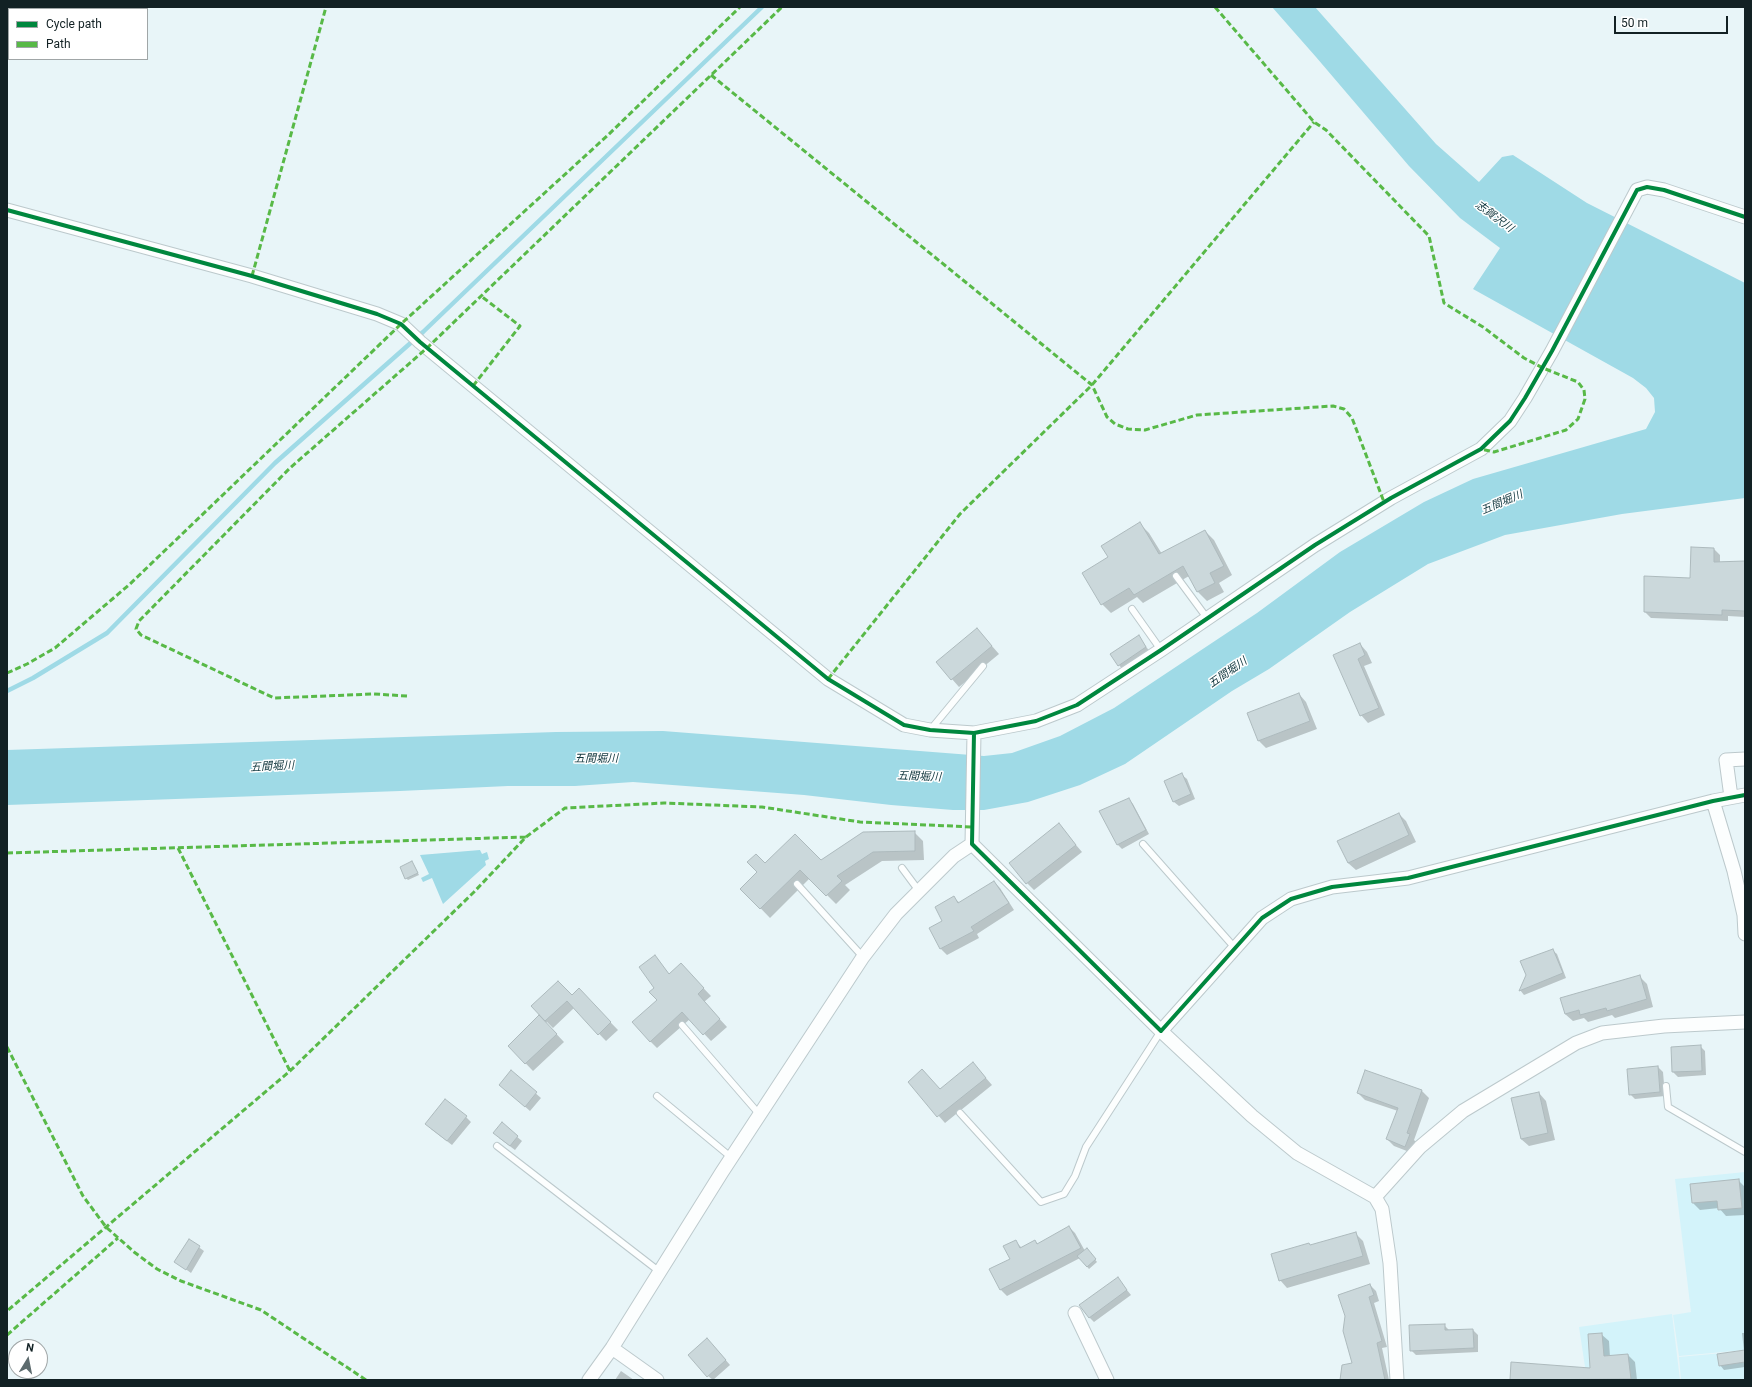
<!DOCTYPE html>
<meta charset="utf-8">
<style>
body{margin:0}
#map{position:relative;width:1752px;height:1387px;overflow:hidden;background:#e8f5f8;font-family:Roboto,sans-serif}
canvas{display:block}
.frame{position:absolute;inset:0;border:8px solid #122124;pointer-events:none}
.legend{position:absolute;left:8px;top:8px;width:140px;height:52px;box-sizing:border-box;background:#fff;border:1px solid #a0a6a7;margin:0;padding:5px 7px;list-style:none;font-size:12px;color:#122124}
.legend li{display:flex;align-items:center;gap:8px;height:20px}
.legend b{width:20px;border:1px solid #a0a6a7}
.north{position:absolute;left:8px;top:1339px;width:40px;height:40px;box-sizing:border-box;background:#fff;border:1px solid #a0a6a7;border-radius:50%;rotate:10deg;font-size:11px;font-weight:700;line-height:16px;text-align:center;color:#122124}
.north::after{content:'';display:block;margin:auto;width:14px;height:18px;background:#5d6b6e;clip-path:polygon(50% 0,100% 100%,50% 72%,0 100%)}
.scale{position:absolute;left:1614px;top:16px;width:114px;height:18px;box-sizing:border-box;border:2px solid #122124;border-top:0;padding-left:5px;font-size:12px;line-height:14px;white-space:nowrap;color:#122124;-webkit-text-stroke:3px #fff;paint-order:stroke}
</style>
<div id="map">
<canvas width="1752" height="1387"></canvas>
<div class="frame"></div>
<ul class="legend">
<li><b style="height:5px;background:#00873e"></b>Cycle path</li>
<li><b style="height:5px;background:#58b947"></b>Path</li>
</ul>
<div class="north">N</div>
<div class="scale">50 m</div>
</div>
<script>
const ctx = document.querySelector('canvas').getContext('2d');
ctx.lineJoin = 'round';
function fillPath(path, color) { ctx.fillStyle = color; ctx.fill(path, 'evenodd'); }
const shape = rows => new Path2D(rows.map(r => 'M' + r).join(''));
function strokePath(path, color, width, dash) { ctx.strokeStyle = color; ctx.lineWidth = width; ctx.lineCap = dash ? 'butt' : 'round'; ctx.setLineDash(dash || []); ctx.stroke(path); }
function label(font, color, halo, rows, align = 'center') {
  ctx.font = font + ' Roboto,"Noto Sans JP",sans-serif'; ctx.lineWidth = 3; ctx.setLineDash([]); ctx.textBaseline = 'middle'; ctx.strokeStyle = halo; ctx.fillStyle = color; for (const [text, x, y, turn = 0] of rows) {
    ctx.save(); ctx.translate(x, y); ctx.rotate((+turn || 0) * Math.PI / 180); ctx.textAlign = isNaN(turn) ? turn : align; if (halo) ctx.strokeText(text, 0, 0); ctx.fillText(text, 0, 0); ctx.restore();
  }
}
const built = shape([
 [1745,1172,1745,1350,1679,1356,1673,1315,1691,1312,1675,1179],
 [1672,1314,1680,1380,1587,1380,1579,1327],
 [1745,1351,1745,1380,1681,1380,1679,1357]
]);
const water = shape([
 [1272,7,1315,7,1436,144,1479,182,1502,157,1513,155,1587,203,1745,283,1745,498,1622,514,1505,535,1428,564,1350,612,1269,669,1232,691,1125,764,1080,785,1028,802,984,810,953,810,891,805,804,795,633,782,575,786,508,786,400,791,7,805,7,750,556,732,663,731,984,756,1012,753,1060,736,1114,708,1257,613,1340,552,1424,502,1473,479,1646,429,1655,412,1654,398,1646,388,1633,378,1473,289,1500,248,1460,218,1409,166,1316,57],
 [480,850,482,854,487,852,489,859,485,861,486,865,443,904,432,878,423,882,421,878,429,874,420,855]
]);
const shadow = shape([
 [1140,524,1149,533,1162,554,1205,531,1214,540,1232,575,1219,583,1224,592,1207,601,1198,592,1189,576,1143,603,1137,597,1111,613,1102,604,1110,558],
 [1714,549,1720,555,1720,562,1745,562,1745,617,1728,616,1728,621,1651,618,1645,612,1691,579],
 [977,629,999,654,959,687,937,662],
 [1139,637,1150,652,1123,670,1119,665],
 [1360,644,1367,652,1372,663,1364,666,1385,715,1368,723,1361,715,1335,655],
 [1299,694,1306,702,1317,729,1266,748,1259,741,1249,714],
 [1182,775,1187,779,1195,799,1179,806,1174,802],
 [1129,800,1133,804,1149,834,1122,849,1118,845,1100,812],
 [1399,814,1406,821,1416,842,1356,870,1348,863,1339,842],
 [1059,825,1082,852,1034,890,1027,883],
 [914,832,923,841,924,860,882,861,845,885,850,890,836,904,810,878,770,918,742,889,765,864,821,861],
 [414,865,419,875,408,880,406,878],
 [994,882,1000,888,1014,910,977,934,979,938,947,955,941,949,930,928,943,921,954,898,960,903],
 [1552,950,1557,954,1566,978,1524,995,1520,990],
 [655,957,670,975,688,972,711,996,704,1002,727,1027,711,1041,690,1019,657,1048,650,1041,658,1000,656,988],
 [1639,976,1647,984,1653,1007,1615,1018,1612,1015,1588,1022,1584,1018,1573,1021,1565,1014,1561,999],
 [572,996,586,997,618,1030,606,1041,574,1008,553,1028,547,1022,546,1023,564,1042,533,1071,509,1046],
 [1700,1046,1705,1051,1706,1075,1678,1077,1673,1072],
 [1658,1067,1663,1072,1665,1096,1635,1099,1630,1094],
 [979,1070,992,1085,945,1123,909,1082,940,1090],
 [511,1072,541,1098,530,1111,505,1089],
 [1366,1072,1422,1091,1429,1098,1414,1140,1416,1142,1412,1153,1394,1146,1387,1139,1398,1111,1365,1100,1358,1093],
 [1539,1093,1546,1101,1555,1140,1529,1146,1521,1139,1513,1099],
 [466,1117,471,1122,452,1145,431,1129],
 [502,1124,522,1141,515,1150,499,1138],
 [1738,1180,1745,1187,1745,1215,1726,1216,1719,1208,1700,1210,1693,1203],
 [1069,1227,1075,1233,1085,1251,1087,1249,1097,1262,1089,1269,1080,1258,1007,1296,1001,1290,991,1270,1011,1259,1015,1241,1022,1248,1035,1241,1038,1244],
 [1356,1234,1363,1241,1370,1264,1287,1288,1280,1280,1311,1246],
 [189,1240,204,1251,191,1273,176,1262],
 [1118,1279,1131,1295,1094,1322,1089,1317],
 [1370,1285,1376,1291,1379,1301,1374,1303,1387,1347,1382,1348,1389,1380,1344,1380,1353,1364],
 [1444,1325,1449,1330,1473,1330,1478,1335,1478,1352,1416,1355,1411,1350],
 [1742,1333,1745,1333,1745,1367,1724,1370,1720,1365,1744,1351],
 [1601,1334,1609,1341,1610,1357,1628,1355,1635,1362,1637,1380,1511,1380,1512,1363,1591,1369],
 [712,1344,730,1365,713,1380,708,1376],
 [621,1371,634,1380,615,1380]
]);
const stream = shape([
 [7,691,33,678,107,633,275,463,423,332,762,7]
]);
const building = shape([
 [1140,522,1159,554,1205,530,1224,566,1210,573,1215,583,1197,592,1183,566,1134,595,1129,588,1101,605,1082,573,1108,557,1101,546,1140,522],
 [1691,547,1714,548,1714,562,1745,561,1745,611,1722,610,1722,615,1644,612,1644,576,1690,578,1691,547],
 [977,628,992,646,951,680,936,662,977,628],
 [1139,635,1146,647,1118,666,1110,654,1139,635],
 [1360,643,1365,655,1358,659,1379,708,1360,716,1333,655,1360,643],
 [1299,693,1310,721,1258,741,1247,713,1299,693],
 [1182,773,1191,794,1173,802,1164,781,1182,773],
 [1129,798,1146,830,1117,845,1099,811,1129,798],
 [1399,813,1409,835,1348,863,1337,841,1399,813],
 [1059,823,1076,845,1026,884,1009,863,1059,823],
 [915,831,915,851,873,852,837,876,842,881,826,896,800,870,760,909,740,889,757,872,747,862,756,854,765,863,795,834,821,860,863,832,915,831],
 [412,861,418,873,405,879,400,867,412,861],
 [994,881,1009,903,971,927,974,931,940,949,929,928,942,921,935,907,954,896,958,903,994,881],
 [1553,949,1563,973,1519,991,1526,975,1520,961,1553,949],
 [655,955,669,974,681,963,704,988,698,994,720,1019,703,1035,682,1012,650,1042,632,1022,657,1000,649,992,654,988,639,967,655,955],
 [1640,975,1647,999,1607,1011,1606,1008,1580,1015,1579,1010,1565,1014,1560,998,1640,975],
 [558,981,572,995,579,988,611,1022,598,1035,567,1001,545,1021,531,1006,558,981],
 [539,1015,557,1034,525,1064,508,1046,539,1015],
 [1701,1045,1702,1071,1672,1072,1671,1047,1701,1045],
 [973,1062,986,1078,937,1117,908,1082,922,1069,940,1089,973,1062],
 [1658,1066,1660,1092,1629,1095,1627,1069,1658,1066],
 [511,1070,537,1092,525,1107,499,1085,511,1070],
 [1365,1070,1422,1090,1407,1133,1410,1134,1405,1147,1386,1139,1398,1108,1357,1093,1365,1070],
 [1539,1092,1548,1133,1521,1139,1511,1098,1539,1092],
 [445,1099,467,1116,447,1141,425,1124,445,1099],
 [502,1122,518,1136,510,1146,493,1133,502,1122],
 [1739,1179,1742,1208,1718,1210,1717,1201,1692,1203,1690,1184,1739,1179],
 [1069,1226,1081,1248,1000,1290,989,1269,1010,1259,1003,1246,1016,1240,1020,1248,1035,1240,1037,1244,1069,1226],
 [1356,1232,1363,1256,1279,1281,1271,1254,1309,1243,1310,1245,1356,1232],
 [189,1239,200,1246,186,1270,174,1262,189,1239],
 [1087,1248,1096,1259,1087,1267,1077,1256,1087,1248],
 [1118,1277,1127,1290,1089,1318,1079,1305,1118,1277],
 [1370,1284,1374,1295,1369,1297,1382,1341,1377,1343,1385,1380,1340,1380,1342,1365,1352,1363,1343,1331,1345,1316,1338,1295,1370,1284],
 [1445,1324,1445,1330,1473,1329,1474,1348,1410,1351,1409,1325,1445,1324],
 [1602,1333,1604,1356,1628,1354,1631,1379,1510,1380,1511,1362,1590,1368,1588,1334,1602,1333],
 [707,1338,726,1360,707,1377,688,1355,707,1338],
 [1745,1350,1745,1362,1719,1366,1717,1354,1745,1350]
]);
const service = shape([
 [1176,576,1207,618],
 [1132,609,1161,650],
 [931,729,983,666],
 [1143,844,1235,948],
 [902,868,919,891],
 [797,884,863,957],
 [682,1025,760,1115],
 [1666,1086,1668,1107,1745,1152],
 [657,1096,732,1158],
 [960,1113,1041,1202,1064,1194,1075,1176,1086,1147,1161,1031],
 [497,1146,660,1272]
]);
const minor = shape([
 [7,210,252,276,377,314,401,324,420,342,828,679,904,725,930,730,974,733,1036,721,1077,705,1161,650,1315,545,1391,498,1481,449,1510,421,1525,398,1552,351,1637,190,1647,187,1664,190,1745,217],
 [974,733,972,844,1161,1031,1262,918,1291,899,1332,887,1408,878,1713,801,1745,795],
 [1731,797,1726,760,1745,759],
 [1713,801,1734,871,1744,915,1745,934],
 [1161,1031,1252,1116,1297,1153,1375,1197,1382,1209,1390,1263,1397,1380],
 [1375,1197,1420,1147,1463,1111,1576,1043,1602,1033,1664,1026,1745,1022],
 [1075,1313,1107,1380],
 [612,1348,657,1380],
 [589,1380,612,1348,722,1172,863,957,896,914,954,856,972,844]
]);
const quiet = shape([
 [1215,7,1314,122,1326,130,1429,236,1444,303,1483,327,1524,358,1543,368,1578,382,1584,390,1585,399,1578,419,1566,430,1494,452,1481,449],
 [711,75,1092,385,1107,417,1115,424,1128,429,1145,430,1197,415,1333,406,1344,409,1352,418,1384,502],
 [252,276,326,7],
 [473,386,520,326,481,296],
 [7,673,27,664,55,648,130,584,401,324,607,136,740,7],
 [828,679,960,514,1092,385,1314,122],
 [407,696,374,694,274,698,141,635,136,629,139,621,290,468,427,348,782,7],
 [526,837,565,808,664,803,762,807,860,822,973,827],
 [178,848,290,1071],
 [7,853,526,837,474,892,290,1071,7,1311],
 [7,1047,83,1196,106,1227,134,1252,157,1269,181,1281,261,1310,366,1380],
 [7,1335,118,1238]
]);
const cycleway = shape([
 [7,210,252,276,377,314,401,324,420,342,828,679,904,725,930,730,974,733,1036,721,1077,705,1161,650,1315,545,1391,498,1481,449,1510,421,1525,398,1552,351,1637,190,1647,187,1664,190,1745,217],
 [974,733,972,844,1161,1031,1262,918,1291,899,1332,887,1408,878,1713,801,1745,795]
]);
const waterNames = [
 ["志賀沢川",1494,217,37],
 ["五間堀川",1502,503,-23],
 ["五間堀川",1228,673,-35],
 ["五間堀川",596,759],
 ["五間堀川",272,767,-3],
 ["五間堀川",919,777,2]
];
fillPath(built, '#d3f3fa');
fillPath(water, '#9fdae6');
fillPath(shadow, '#0003');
strokePath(stream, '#9fdae6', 4.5);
fillPath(building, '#cbd8db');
strokePath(building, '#adbabd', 1);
strokePath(service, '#bcc9cc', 8);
strokePath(minor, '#bcc9cc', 15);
strokePath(service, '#fcfefe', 6);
strokePath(minor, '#fcfefe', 13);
strokePath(quiet, '#58b947', 3, [6, 3]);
strokePath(cycleway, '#00873e', 4);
label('italic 11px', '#11373e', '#fff', waterNames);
</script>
